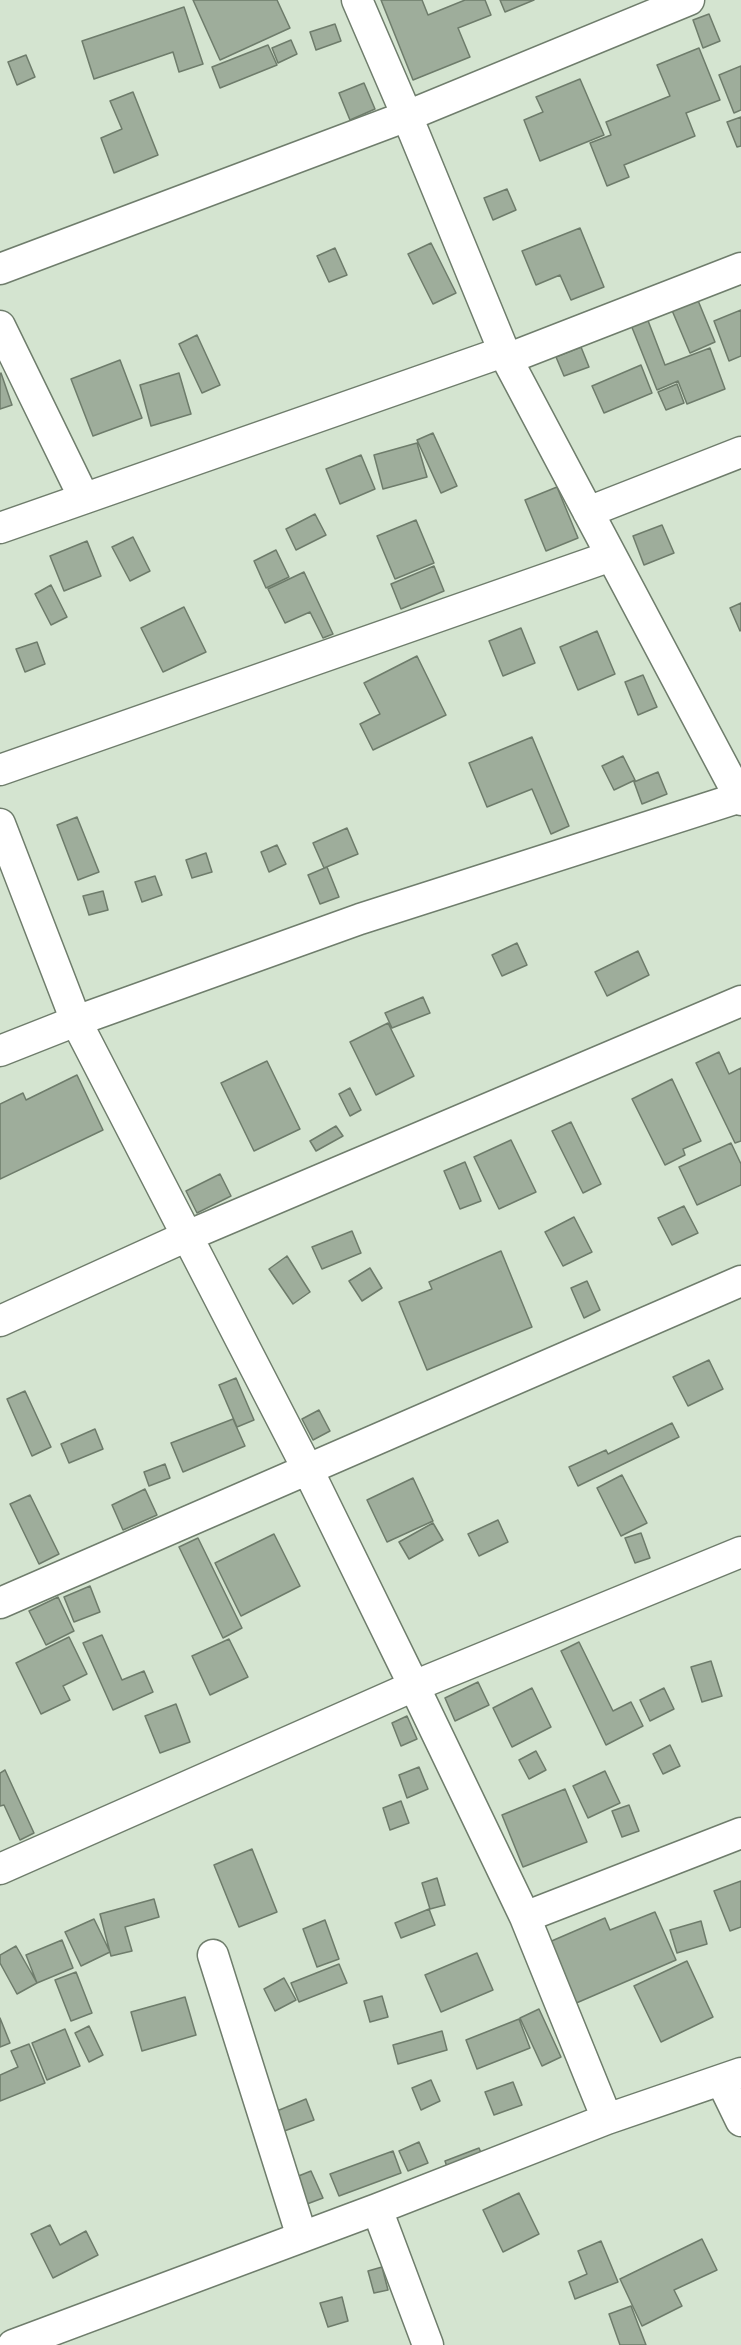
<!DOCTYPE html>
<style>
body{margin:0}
canvas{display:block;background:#d4e4d0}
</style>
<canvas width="741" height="2345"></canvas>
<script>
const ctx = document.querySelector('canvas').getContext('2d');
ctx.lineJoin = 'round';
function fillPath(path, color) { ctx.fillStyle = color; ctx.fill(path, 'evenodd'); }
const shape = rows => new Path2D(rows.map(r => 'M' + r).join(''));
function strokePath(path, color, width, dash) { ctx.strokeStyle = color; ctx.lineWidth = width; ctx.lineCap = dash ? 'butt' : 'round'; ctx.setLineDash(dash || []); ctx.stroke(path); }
const building = shape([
 [193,0,277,0,290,28,220,60,193,0],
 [381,0,422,0,428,15,465,0,485,0,491,15,458,28,470,57,413,80,381,0],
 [500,0,534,0,505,12,500,0],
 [184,7,203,64,179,72,173,52,94,79,82,41,184,7],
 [709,14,720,41,703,48,693,20,709,14],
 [335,24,341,41,316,50,310,32,335,24],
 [291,40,297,54,278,63,272,48,291,40],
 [268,45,277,65,220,88,212,67,268,45],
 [699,48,720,100,686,113,695,136,624,165,629,177,607,186,590,143,611,135,606,122,670,96,657,65,699,48],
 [26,55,35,77,17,85,8,62,26,55],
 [741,66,741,110,734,113,719,75,741,66],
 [580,79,604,135,540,161,524,120,543,112,536,97,580,79],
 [364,83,375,109,350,120,339,93,364,83],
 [133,92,158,155,114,173,101,138,122,129,110,101,133,92],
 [741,117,741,146,737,147,727,122,741,117],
 [507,189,516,210,493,220,484,198,507,189],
 [580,228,604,287,571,300,560,275,536,285,522,251,580,228],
 [431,243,456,293,433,304,408,254,431,243],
 [335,248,347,275,329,282,317,256,335,248],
 [697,298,715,342,690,353,671,308,697,298],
 [741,310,741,356,729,361,714,321,741,310],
 [647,318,665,365,710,348,725,389,687,404,678,381,657,390,631,325,647,318],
 [197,335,220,385,202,393,179,344,197,335],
 [581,347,589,367,564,376,556,357,581,347],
 [120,360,142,418,93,436,71,379,120,360],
 [641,365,652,393,604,413,592,386,641,365],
 [1,373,12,405,0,409,0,374,1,373],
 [179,373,191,414,151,426,140,385,179,373],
 [677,384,684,403,666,410,658,392,677,384],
 [433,433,457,486,441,493,417,440,433,433],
 [417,443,427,477,383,489,374,455,417,443],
 [361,455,375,489,340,504,326,469,361,455],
 [557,487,578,538,546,551,525,500,557,487],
 [315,514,326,535,296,550,286,529,315,514],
 [416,520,434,563,395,579,377,536,416,520],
 [662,525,674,553,644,565,633,536,662,525],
 [133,537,150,571,130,581,112,547,133,537],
 [87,541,101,576,64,591,50,556,87,541],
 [276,550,289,577,266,588,254,561,276,550],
 [434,566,444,591,401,609,391,584,434,566],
 [304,572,333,634,323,638,310,612,285,623,268,589,304,572],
 [51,585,67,617,51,625,35,594,51,585],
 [741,603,741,630,740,631,730,608,741,603],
 [184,607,206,652,163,672,141,628,184,607],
 [521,628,535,663,503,676,489,641,521,628],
 [597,631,615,674,578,690,560,647,597,631],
 [37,642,45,664,25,672,16,649,37,642],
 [417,656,446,715,373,750,360,724,380,714,364,683,417,656],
 [643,675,657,707,638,715,625,682,643,675],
 [532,737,569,826,551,834,532,789,487,807,469,763,532,737],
 [623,756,635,780,614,790,602,766,623,756],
 [658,772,667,794,642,804,634,782,658,772],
 [77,817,99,872,78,880,57,825,77,817],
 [347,828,358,854,324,868,313,843,347,828],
 [277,845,286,864,269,872,261,852,277,845],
 [206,853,212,872,192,878,186,860,206,853],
 [327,867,339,897,320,904,308,875,327,867],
 [155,876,162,895,142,902,135,882,155,876],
 [103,891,108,910,89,915,83,896,103,891],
 [517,943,527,965,502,976,492,955,517,943],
 [638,951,649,975,607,996,595,972,638,951],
 [423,997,430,1013,392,1028,385,1013,423,997],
 [388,1023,414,1076,376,1095,350,1042,388,1023],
 [719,1052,729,1074,741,1068,741,1141,735,1143,696,1063,719,1052],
 [267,1061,300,1129,254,1151,221,1083,267,1061],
 [77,1075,103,1130,0,1179,0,1104,23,1093,26,1100,77,1075],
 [672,1079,701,1141,683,1149,685,1155,665,1165,632,1099,672,1079],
 [350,1088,361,1110,350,1116,339,1094,350,1088],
 [571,1122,601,1184,583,1193,552,1131,571,1122],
 [336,1126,343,1136,316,1151,310,1141,336,1126],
 [511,1140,536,1192,499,1209,474,1157,511,1140],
 [731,1143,741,1164,741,1185,697,1205,679,1167,731,1143],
 [465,1162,481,1201,460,1209,444,1171,465,1162],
 [220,1174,231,1196,197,1213,186,1191,220,1174],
 [684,1206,698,1233,672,1245,658,1218,684,1206],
 [574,1217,592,1252,563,1266,545,1232,574,1217],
 [352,1231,361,1253,322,1269,312,1247,352,1231],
 [501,1251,532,1327,427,1370,399,1302,432,1289,429,1282,501,1251],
 [287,1256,310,1292,293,1304,269,1269,287,1256],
 [370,1268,382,1288,362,1301,349,1281,370,1268],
 [587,1281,600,1310,584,1318,571,1288,587,1281],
 [709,1360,723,1389,688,1406,673,1377,709,1360],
 [236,1378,254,1420,237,1427,219,1385,236,1378],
 [25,1391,51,1447,32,1456,7,1399,25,1391],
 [319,1410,330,1431,313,1440,302,1419,319,1410],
 [233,1419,245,1446,183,1472,171,1443,233,1419],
 [672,1423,679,1437,578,1486,569,1467,606,1450,608,1454,672,1423],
 [95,1429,103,1449,69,1463,61,1444,95,1429],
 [165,1464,170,1478,149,1486,144,1472,165,1464],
 [622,1475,647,1523,621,1536,597,1488,622,1475],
 [413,1478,433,1521,387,1542,367,1500,413,1478],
 [145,1489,157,1515,123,1530,112,1505,145,1489],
 [30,1495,59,1554,39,1564,10,1504,30,1495],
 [498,1520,508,1542,479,1556,468,1534,498,1520],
 [433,1523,443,1540,409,1559,399,1542,433,1523],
 [641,1533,650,1558,635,1563,625,1538,641,1533],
 [274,1534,300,1586,241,1616,215,1563,274,1534],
 [198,1538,242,1628,223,1638,179,1547,198,1538],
 [90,1586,100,1612,74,1622,64,1597,90,1586],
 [58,1597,74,1631,46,1645,29,1611,58,1597],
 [102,1635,122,1680,144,1671,153,1692,113,1710,83,1643,102,1635],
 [69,1637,87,1674,63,1686,70,1700,41,1714,16,1663,69,1637],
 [229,1639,248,1677,210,1695,192,1656,229,1639],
 [579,1642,613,1711,631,1702,643,1726,606,1745,561,1651,579,1642],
 [711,1661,722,1696,702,1702,691,1667,711,1661],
 [478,1682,489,1705,455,1721,445,1698,478,1682],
 [532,1688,551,1727,512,1747,493,1708,532,1688],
 [664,1688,674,1709,650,1721,640,1700,664,1688],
 [176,1704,190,1742,160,1753,145,1716,176,1704],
 [407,1716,417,1739,401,1746,392,1723,407,1716],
 [670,1745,680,1766,663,1774,653,1754,670,1745],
 [536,1751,546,1770,529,1779,519,1760,536,1751],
 [419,1767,428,1789,407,1798,399,1775,419,1767],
 [5,1770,34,1833,20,1840,4,1805,0,1806,0,1773,5,1770],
 [605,1771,620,1803,588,1818,573,1786,605,1771],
 [565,1789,587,1842,523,1867,502,1815,565,1789],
 [401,1801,409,1823,390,1830,383,1808,401,1801],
 [629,1805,639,1831,622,1837,612,1811,629,1805],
 [252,1849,277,1912,239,1927,214,1865,252,1849],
 [437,1878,445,1905,430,1909,422,1883,437,1878],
 [741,1881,741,1927,730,1931,714,1891,741,1881],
 [154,1899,159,1917,125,1927,132,1951,111,1956,100,1914,154,1899],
 [429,1909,435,1925,401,1938,395,1923,429,1909],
 [655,1912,676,1960,574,2004,547,1943,605,1918,610,1930,655,1912],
 [94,1919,110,1952,81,1966,65,1932,94,1919],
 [325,1920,339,1959,317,1967,303,1929,325,1920],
 [701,1921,707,1944,677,1953,670,1930,701,1921],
 [62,1940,73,1968,37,1983,26,1955,62,1940],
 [16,1946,37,1983,17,1994,0,1963,0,1955,16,1946],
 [477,1953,493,1990,441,2012,425,1975,477,1953],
 [687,1961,713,2017,661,2042,634,1986,687,1961],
 [339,1964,347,1983,299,2002,291,1983,339,1964],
 [76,1972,92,2013,71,2021,55,1980,76,1972],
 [284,1978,296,2000,275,2011,264,1989,284,1978],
 [382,1996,388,2017,370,2022,364,2001,382,1996],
 [185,1997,196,2035,142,2051,131,2012,185,1997],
 [539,2009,561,2057,542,2066,520,2018,539,2009],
 [0,2018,10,2043,0,2047,0,2018],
 [519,2019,530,2048,477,2069,466,2040,519,2019],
 [89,2026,103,2055,89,2062,75,2033,89,2026],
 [65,2029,80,2066,47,2080,32,2043,65,2029],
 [442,2031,447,2050,398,2064,393,2045,442,2031],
 [29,2044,45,2083,0,2101,0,2075,18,2067,11,2051,29,2044],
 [431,2080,440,2101,421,2110,412,2088,431,2080],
 [513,2082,522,2105,494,2115,485,2092,513,2082],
 [306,2099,314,2120,279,2133,272,2113,306,2099],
 [419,2142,428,2163,408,2171,399,2151,419,2142],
 [479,2148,485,2162,450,2176,445,2161,479,2148],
 [393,2151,401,2173,339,2196,330,2174,393,2151],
 [311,2171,323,2198,307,2204,296,2177,311,2171],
 [519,2193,539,2234,503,2252,483,2210,519,2193],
 [50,2225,60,2245,86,2231,98,2255,53,2278,31,2234,50,2225],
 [702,2239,717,2270,674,2290,682,2306,642,2326,620,2279,702,2239],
 [601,2241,618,2282,575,2299,569,2282,587,2274,578,2251,601,2241],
 [382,2267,388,2290,374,2293,368,2271,382,2267],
 [342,2297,348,2321,328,2327,320,2303,342,2297],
 [631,2306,646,2345,620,2345,609,2314,631,2306]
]);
const street = shape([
 [357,0,407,116,507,359,741,800],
 [0,269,407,116,689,0],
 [0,326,84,498],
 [507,359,741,268],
 [588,512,741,452],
 [0,528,503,352],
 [0,770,611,556],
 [0,824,76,1021,308,1470,414,1686,525,1917,607,2119],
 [0,1051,76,1021,360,919,741,797],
 [0,1321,185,1237,741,1001],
 [0,1603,741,1281],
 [0,1869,414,1686,741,1552],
 [525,1917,741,1833],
 [213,1955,302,2237],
 [721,2080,741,2121],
 [377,2209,428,2345],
 [13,2345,377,2209,607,2119,741,2073]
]);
fillPath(building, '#9ead9b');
strokePath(building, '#6e7c6b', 1.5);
strokePath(street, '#6f7d6c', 33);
strokePath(street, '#fff', 30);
</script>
